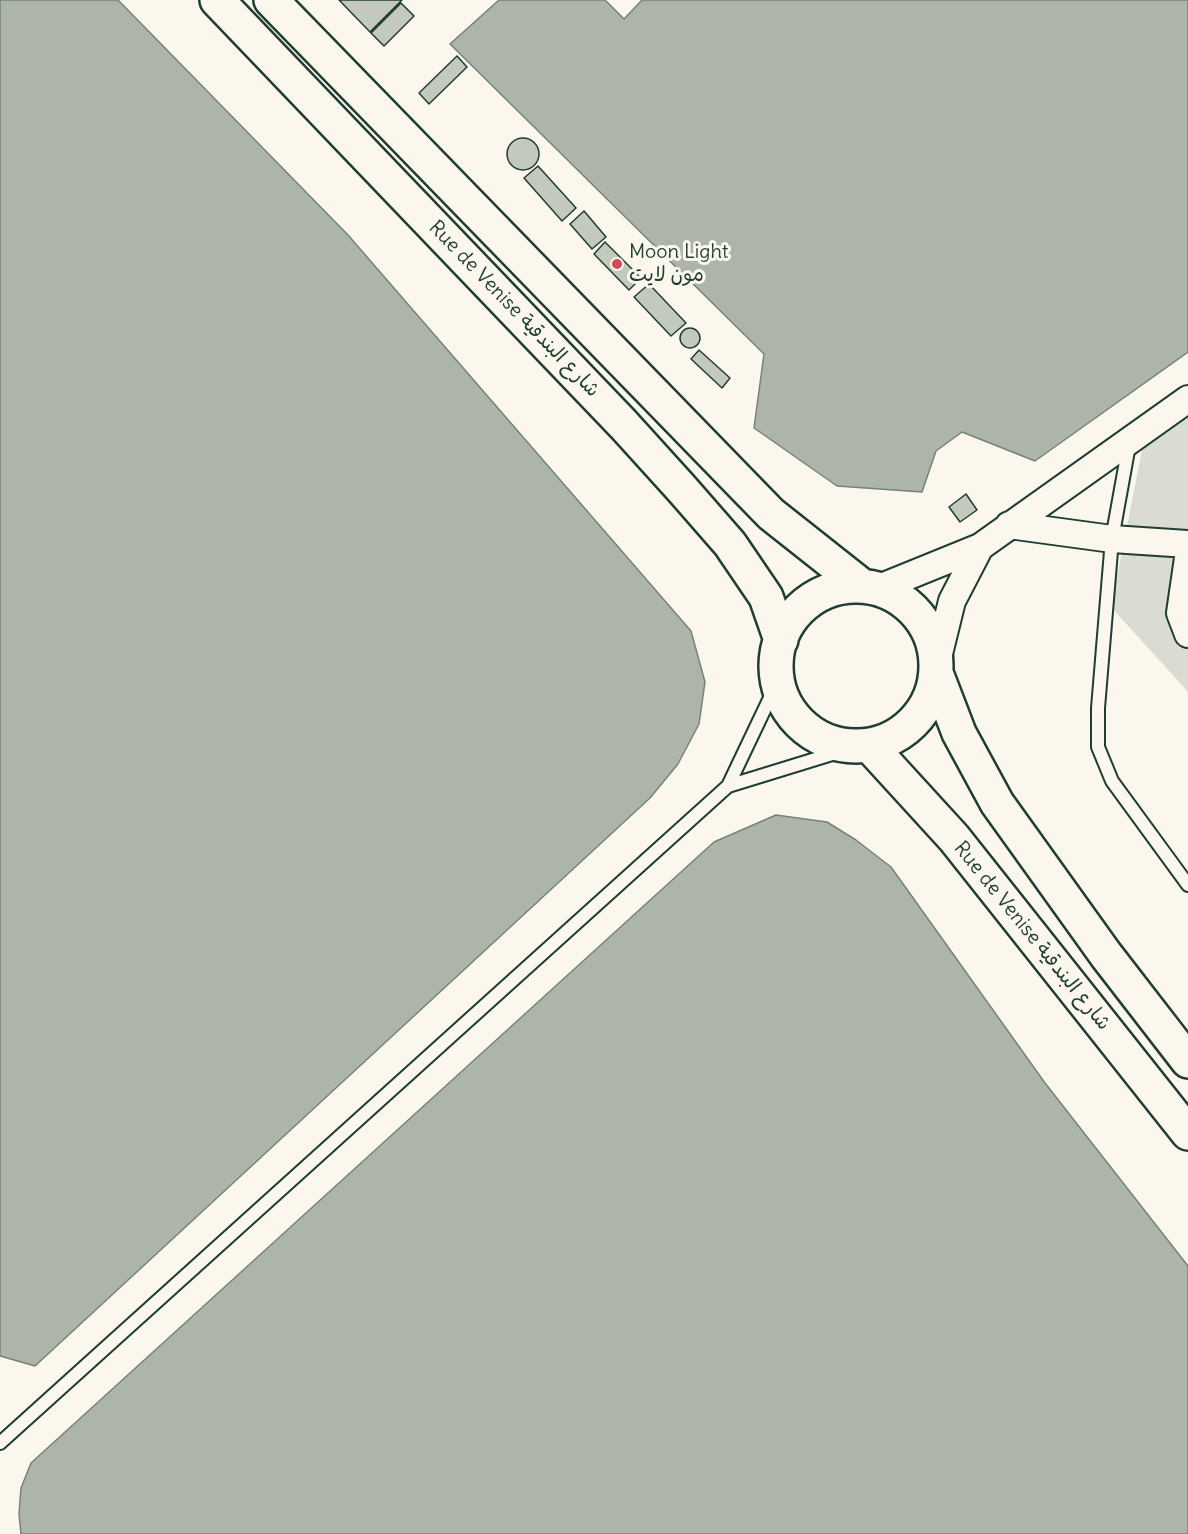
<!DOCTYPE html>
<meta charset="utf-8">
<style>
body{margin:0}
canvas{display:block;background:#fbf7ec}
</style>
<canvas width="1188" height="1534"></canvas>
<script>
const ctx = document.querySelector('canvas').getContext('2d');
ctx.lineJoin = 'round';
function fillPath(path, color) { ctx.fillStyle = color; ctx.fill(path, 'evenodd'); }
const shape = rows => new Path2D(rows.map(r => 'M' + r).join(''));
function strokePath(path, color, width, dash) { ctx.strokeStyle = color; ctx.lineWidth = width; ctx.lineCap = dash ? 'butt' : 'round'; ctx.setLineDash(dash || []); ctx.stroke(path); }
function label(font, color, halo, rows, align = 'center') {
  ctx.font = font + ' Delius,"Playpen Sans Arabic",sans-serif'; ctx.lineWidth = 6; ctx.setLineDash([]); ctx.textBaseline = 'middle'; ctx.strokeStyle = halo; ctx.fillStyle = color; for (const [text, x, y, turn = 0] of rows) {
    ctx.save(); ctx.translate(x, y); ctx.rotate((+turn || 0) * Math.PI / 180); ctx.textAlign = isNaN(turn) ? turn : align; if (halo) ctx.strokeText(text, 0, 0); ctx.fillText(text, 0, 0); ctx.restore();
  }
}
const green = shape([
 [1188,418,1188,692,1111,607,1142,450]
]);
const water = shape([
 [0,0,118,0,348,235,691,631,705,682,699,724,678,764,650,798,35,1366,0,1356,0,0],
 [499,0,605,0,624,19,642,0,1188,0,1188,352,1035,461,962,432,936,451,922,492,837,486,754,428,764,354,450,44,499,0],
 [776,815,827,822,856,840,891,867,1045,1083,1188,1266,1188,1534,21,1534,19,1514,21,1488,31,1463,714,842,776,815]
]);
const building = shape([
 [339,0,402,0,370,32,339,0],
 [401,3,414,16,384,46,371,33,401,3],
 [457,56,467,67,429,104,419,93,457,56],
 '507 154a16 16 0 1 1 32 0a16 16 0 1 1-32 0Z',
 [538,166,576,208,562,221,524,178,538,166],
 [584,211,606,237,592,249,570,224,584,211],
 [605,242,641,278,629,290,594,254,605,242],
 [649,284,686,323,671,336,634,297,649,284],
 '680 338a10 10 0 1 1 20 0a10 10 0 1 1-20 0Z',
 [699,350,730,378,722,388,691,359,699,350],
 [966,494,977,510,960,522,949,507,966,494]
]);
const lane = shape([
 [1129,445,1112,539,1098,708,1098,747,1112,781,1188,885],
 [728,786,858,746],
 [0,1443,728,786,778,681]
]);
const street = shape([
 [1009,525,1112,539,1188,544],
 [1188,558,1180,613,1188,634],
 [879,588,980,547,1188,399],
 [936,666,952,601,980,547]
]);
const primary = shape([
 [217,0,624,425,682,489,730,544,766,597,781,640],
 [271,0,771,514,862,586],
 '776 666a80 80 0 1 1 160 0a80 80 0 1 1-160 0Z',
 [936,673,959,733,997,803,1106,955,1188,1061],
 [869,745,954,838,1188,1133]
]);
const markers = [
 [617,264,6,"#d1495b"]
];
const poiNames = [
 ["Moon Light",629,252],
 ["مون لايت",629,275]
];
const streetNames = [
 ["Rue de Venise شارع البندقية",514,309,46],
 ["Rue de Venise شارع البندقية",1032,936,51]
];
fillPath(green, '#dbdcd1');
fillPath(water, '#adb4aa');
strokePath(water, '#74847b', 1.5);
fillPath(building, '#c4c9be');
strokePath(building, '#1f3d34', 1.5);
strokePath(lane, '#1f3d34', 16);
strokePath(street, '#1f3d34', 30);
strokePath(primary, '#1f3d34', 38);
strokePath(lane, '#fbf7ec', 12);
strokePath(street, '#fbf7ec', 26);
strokePath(primary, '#fbf7ec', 33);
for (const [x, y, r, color] of markers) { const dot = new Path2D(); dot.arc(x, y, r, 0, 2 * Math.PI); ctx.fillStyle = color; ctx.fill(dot); strokePath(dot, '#fbf7ec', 2); }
label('20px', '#1f3d34', '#fbf7ec', poiNames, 'left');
label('20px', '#1f3d34', '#fbf7ec', streetNames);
</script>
